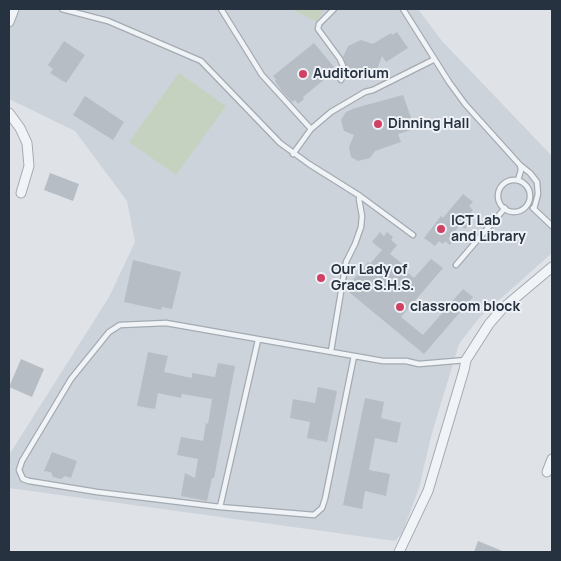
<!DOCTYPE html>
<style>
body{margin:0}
#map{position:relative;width:561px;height:561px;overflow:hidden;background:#dfe3e8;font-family:Manrope,sans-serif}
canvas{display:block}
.frame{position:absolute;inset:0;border:10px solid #273240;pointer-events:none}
</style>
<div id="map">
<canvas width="561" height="561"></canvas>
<div class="frame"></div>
</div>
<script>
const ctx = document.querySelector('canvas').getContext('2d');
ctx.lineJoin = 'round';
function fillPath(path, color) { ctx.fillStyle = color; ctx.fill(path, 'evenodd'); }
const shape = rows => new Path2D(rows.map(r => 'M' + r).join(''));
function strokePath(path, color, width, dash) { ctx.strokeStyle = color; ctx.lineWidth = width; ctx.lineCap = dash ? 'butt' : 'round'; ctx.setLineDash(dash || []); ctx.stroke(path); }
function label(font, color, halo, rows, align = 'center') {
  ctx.font = font + ' Manrope,sans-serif'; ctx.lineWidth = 4; ctx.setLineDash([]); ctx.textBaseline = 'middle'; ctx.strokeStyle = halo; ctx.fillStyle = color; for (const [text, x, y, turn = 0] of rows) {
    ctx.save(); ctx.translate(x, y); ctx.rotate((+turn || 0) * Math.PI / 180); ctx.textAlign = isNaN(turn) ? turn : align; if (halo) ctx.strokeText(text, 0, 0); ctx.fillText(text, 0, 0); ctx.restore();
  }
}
const built = shape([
 [9,9,418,9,442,41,552,156,552,253,479,318,459,344,432,433,419,488,402,534,395,541,9,488,9,455,109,297,135,242,127,201,75,131,9,99]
]);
const green = shape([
 [291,9,324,9,317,22],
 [179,73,226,106,176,175,129,142]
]);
const building = shape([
 [397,32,408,48,386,62,382,56,376,72,362,78,349,73,343,57,348,46,361,40,373,44,391,33,392,35],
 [64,41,85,55,66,83,50,73,53,69,48,65],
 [314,43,334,67,328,71,331,74,303,97,304,99,298,104,295,100,292,102,281,90,275,81,276,79,273,76],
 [403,95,415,129,398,134,401,142,375,151,370,158,358,161,351,157,349,147,354,135,344,131,341,120,346,112,355,108],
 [85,96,124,122,113,140,73,115],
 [50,173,79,184,73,201,44,190],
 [463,194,473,202,469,206,473,210,469,215,473,218,465,229,460,225,451,236,454,239,450,245,445,241,443,244,439,241,435,246,424,238,441,216,443,218],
 [380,232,384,236,387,232,393,237,391,240,397,245,390,254,404,265,402,268,414,278,431,259,443,268,401,317,423,335,463,289,473,297,424,354,349,292,354,287,352,285,355,282,353,280,368,262,370,264,382,250,372,242],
 [133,260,181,272,172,309,162,307,161,310,124,302],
 [148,352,168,356,164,372,192,378,192,373,215,377,218,363,235,366,214,478,212,478,207,501,181,496,185,473,195,478,198,459,177,455,181,437,203,441,206,423,208,424,212,399,182,394,181,398,158,393,155,409,137,406],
 [21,359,44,369,32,397,9,387],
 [318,387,337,391,327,442,307,438,310,422,290,418,293,399,315,403],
 [365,398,384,402,381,418,401,423,397,443,375,438,369,470,390,474,386,496,365,491,362,509,343,505],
 [52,452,77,461,71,478,65,476,61,479,53,477,51,472,44,471],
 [478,541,505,552,474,552]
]);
const service = shape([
 [62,9,108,21,201,61,280,143,309,164,360,196,413,235],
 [221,9,262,75,311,129],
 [334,9,319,24,318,29,340,59,343,66,344,72,341,80],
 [403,9,449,82,465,104,520,165,521,170,518,180],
 [293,154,311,129,331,112,365,92,373,90,433,60],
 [520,165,530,173,537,182,538,194,534,209],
 '498 196a16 16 0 1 1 32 0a16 16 0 1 1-32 0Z',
 [533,208,552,226],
 [456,265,505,208],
 [331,351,346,262,355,244,361,227,362,216,359,199,360,196],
 [354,356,325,499,322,508,314,515,220,507,97,492,29,481,23,479,19,470,22,461,71,379,109,332,120,325,166,323,383,361,406,361,419,364,466,360],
 [220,507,258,340]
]);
const minor = shape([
 [9,22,14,9],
 [9,113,20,128,27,143,29,166,21,193],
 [547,472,552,459],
 [399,552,428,491,464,370,466,360,489,324,502,309,552,267]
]);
const markers = [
 [303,74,5,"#d04164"],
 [378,124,5,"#d04164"],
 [441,229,5,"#d04164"],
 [321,278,5,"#d04164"],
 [400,307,5,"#d04164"]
];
const poiNames = [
 ["Auditorium",313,74],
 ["Dinning Hall",388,124],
 ["ICT Lab",451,221],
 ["and Library",451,237],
 ["Our Lady of",331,270],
 ["Grace S.H.S.",331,286],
 ["classroom block",410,307]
];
fillPath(built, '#cdd3da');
fillPath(green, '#c6d2c0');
fillPath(building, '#b6bdc5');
strokePath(service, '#a4aab2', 7);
strokePath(minor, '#a4aab2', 11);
strokePath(service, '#f1f4f7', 4.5);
strokePath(minor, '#f1f4f7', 9);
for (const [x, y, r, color] of markers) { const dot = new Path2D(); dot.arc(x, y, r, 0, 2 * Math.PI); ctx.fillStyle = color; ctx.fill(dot); strokePath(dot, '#eef2f6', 2); }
label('bold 14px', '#273240', '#eef2f6', poiNames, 'left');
</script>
